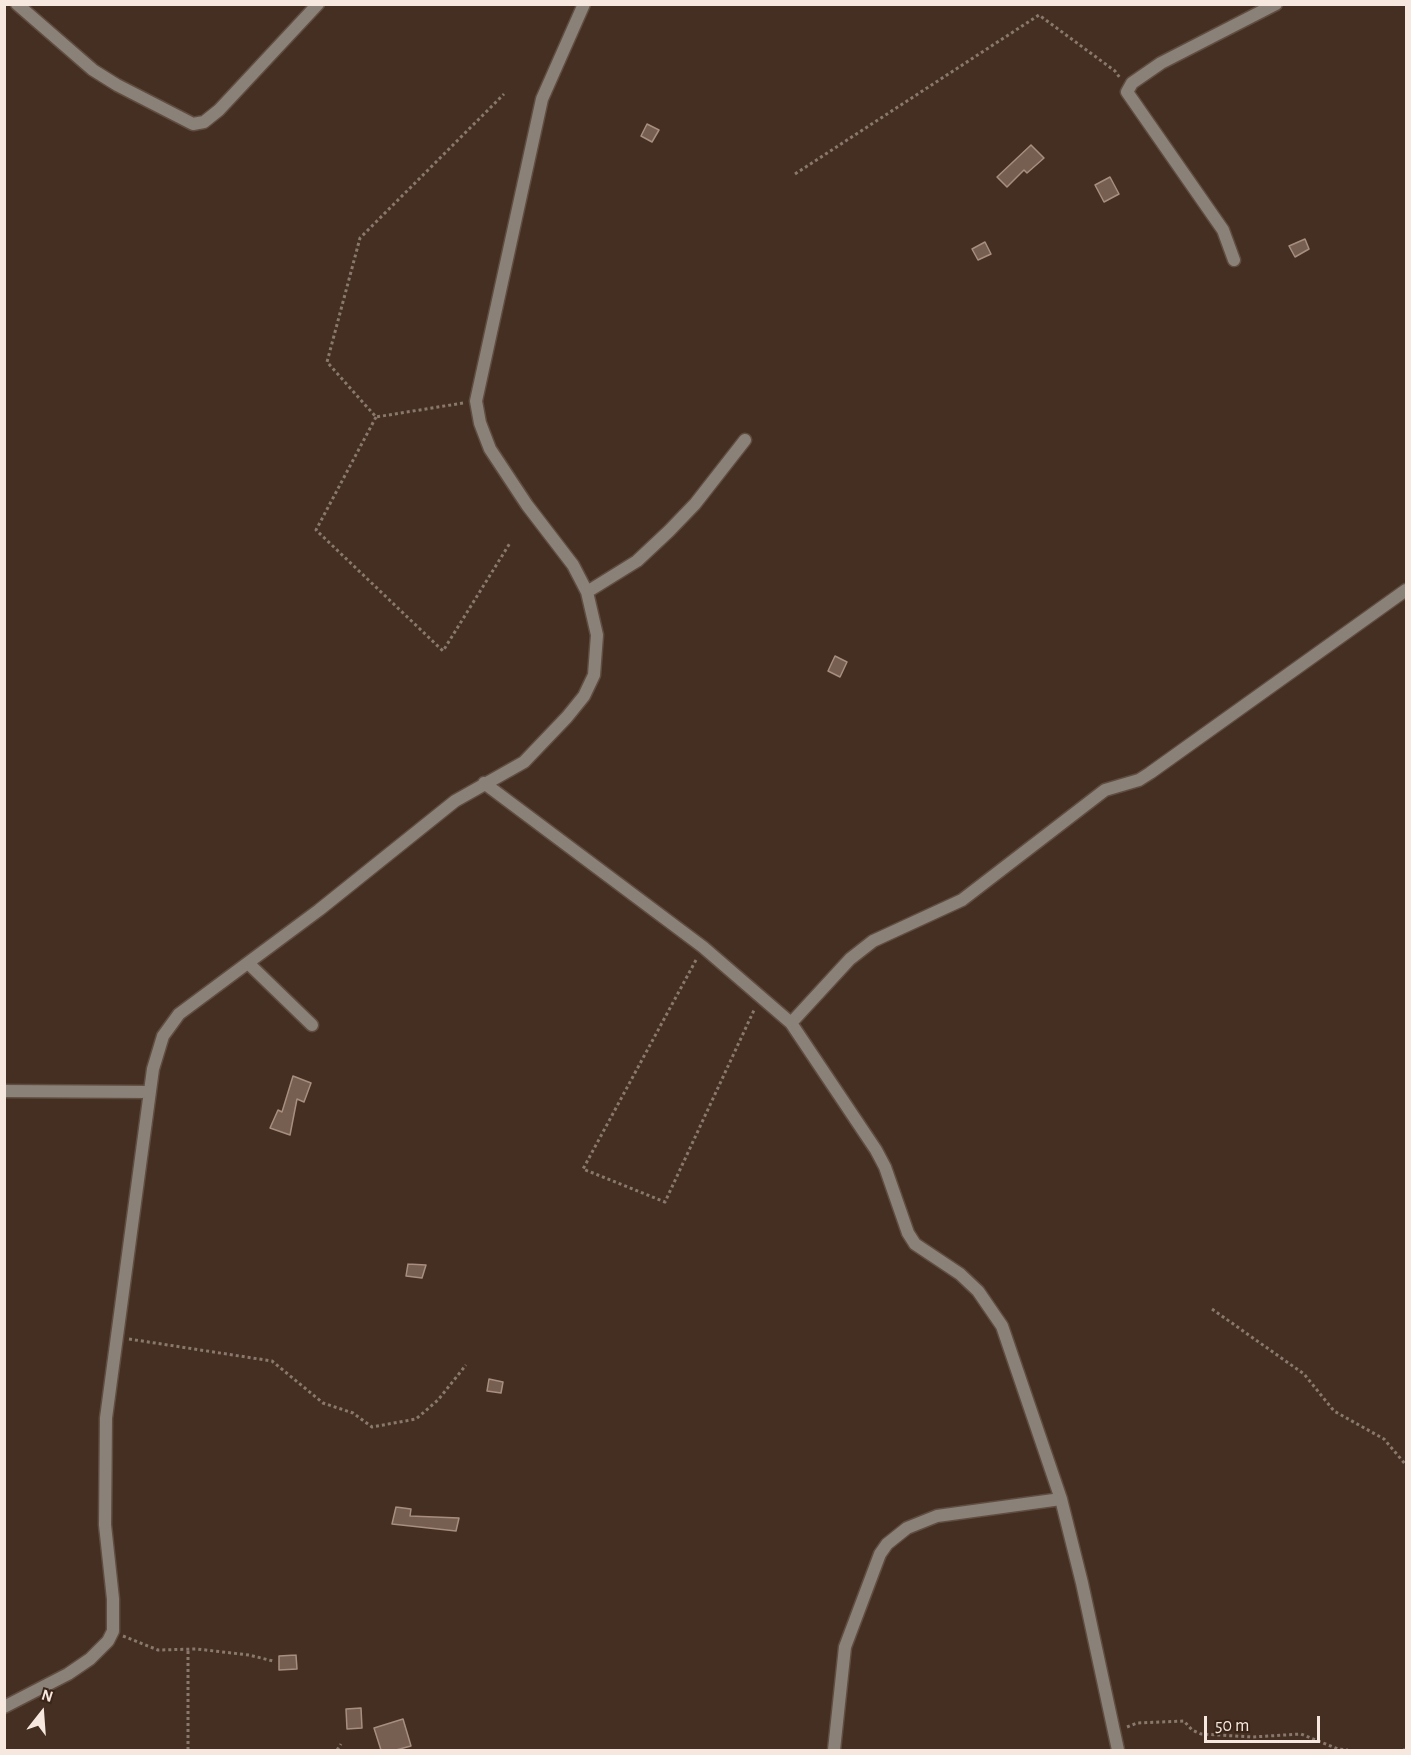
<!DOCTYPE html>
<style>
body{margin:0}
#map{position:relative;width:1411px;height:1755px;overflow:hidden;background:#442f22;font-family:"Alegreya Sans",sans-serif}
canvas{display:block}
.frame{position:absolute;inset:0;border:6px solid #f6e8df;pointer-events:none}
.north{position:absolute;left:12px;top:1683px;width:60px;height:60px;-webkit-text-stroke:4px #3a2518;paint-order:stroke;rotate:17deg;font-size:16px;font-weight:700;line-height:24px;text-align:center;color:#f6e8df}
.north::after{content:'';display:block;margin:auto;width:21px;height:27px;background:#f6e8df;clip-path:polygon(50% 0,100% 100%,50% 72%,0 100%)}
.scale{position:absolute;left:1204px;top:1716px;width:116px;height:27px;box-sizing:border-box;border:3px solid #f6e8df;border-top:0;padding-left:8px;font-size:18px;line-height:21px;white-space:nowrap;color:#f6e8df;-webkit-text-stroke:4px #3a2518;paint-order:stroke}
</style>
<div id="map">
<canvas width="1411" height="1755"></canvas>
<div class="frame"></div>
<div class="north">N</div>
<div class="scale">50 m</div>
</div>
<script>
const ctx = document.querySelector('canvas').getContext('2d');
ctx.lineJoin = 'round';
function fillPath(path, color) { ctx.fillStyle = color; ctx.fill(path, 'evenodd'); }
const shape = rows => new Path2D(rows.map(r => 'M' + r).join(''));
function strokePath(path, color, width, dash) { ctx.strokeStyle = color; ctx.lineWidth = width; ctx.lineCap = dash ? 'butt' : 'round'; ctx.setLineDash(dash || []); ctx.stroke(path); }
const building = shape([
 [647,124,659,130,652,142,641,136,647,124],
 [1031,145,1044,158,1027,173,1024,170,1007,187,997,177,1031,145],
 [1110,177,1119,194,1104,202,1095,185,1110,177],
 [1305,239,1309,249,1295,257,1289,246,1305,239],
 [985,242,991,254,978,260,972,249,985,242],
 [835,656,847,662,840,677,828,671,835,656],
 [293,1076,311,1083,304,1102,297,1099,290,1135,270,1128,278,1110,282,1112,293,1076],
 [408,1264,426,1265,422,1278,406,1276,408,1264],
 [489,1379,503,1382,501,1393,487,1391,489,1379],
 [396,1507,411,1509,410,1516,459,1518,456,1531,392,1524,396,1507],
 [296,1655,297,1669,279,1670,279,1656,296,1655],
 [361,1708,362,1728,347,1729,346,1709,361,1708],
 [403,1719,411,1746,396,1750,381,1750,374,1728,403,1719]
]);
const path = shape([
 [795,174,1039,15,1115,71,1120,78],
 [463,403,376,417,327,362,360,238,504,94],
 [376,417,316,530,443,651,510,543],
 [696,960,583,1169,665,1202,755,1008],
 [1212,1309,1304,1374,1334,1411,1384,1439,1406,1465],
 [129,1339,272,1361,323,1403,353,1413,372,1427,416,1419,438,1400,466,1365],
 [123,1636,158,1650,197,1649,249,1655,273,1661],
 [1127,1727,1137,1723,1184,1721,1192,1730,1201,1734,1253,1737,1301,1734,1338,1749,1348,1750],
 [188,1750,188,1649],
 [337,1750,341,1744],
 [1403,1750,1406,1750]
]);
const minor = shape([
 [17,4,93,70,117,85,193,124,204,122,219,110,318,4],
 [1234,260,1223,230,1127,92,1132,83,1161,63,1276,4],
 [587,592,637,561,669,531,695,504,745,440],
 [484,783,703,947,791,1023,876,1150,885,1167,908,1233,915,1244,960,1274,978,1291,1002,1326,1061,1499,1082,1583,1118,1750],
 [248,963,312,1025],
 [791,1023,850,959,873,941,962,900,1105,790,1139,780,1150,773,1406,590],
 [4,1091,150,1092],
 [4,1707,68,1674,90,1659,108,1641,113,1631,113,1599,105,1525,106,1418,153,1069,163,1036,179,1014,319,910,455,801,524,762,567,717,584,696,594,675,597,635,587,592,573,565,527,505,490,449,480,423,476,401,542,99,584,4],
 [834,1750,845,1647,880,1554,887,1544,907,1528,937,1516,1061,1499]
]);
fillPath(building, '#765e50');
strokePath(building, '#a88e7e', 1.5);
strokePath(minor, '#604d40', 15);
strokePath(path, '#8a786d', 3, [3, 3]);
strokePath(minor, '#8a8178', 12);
</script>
